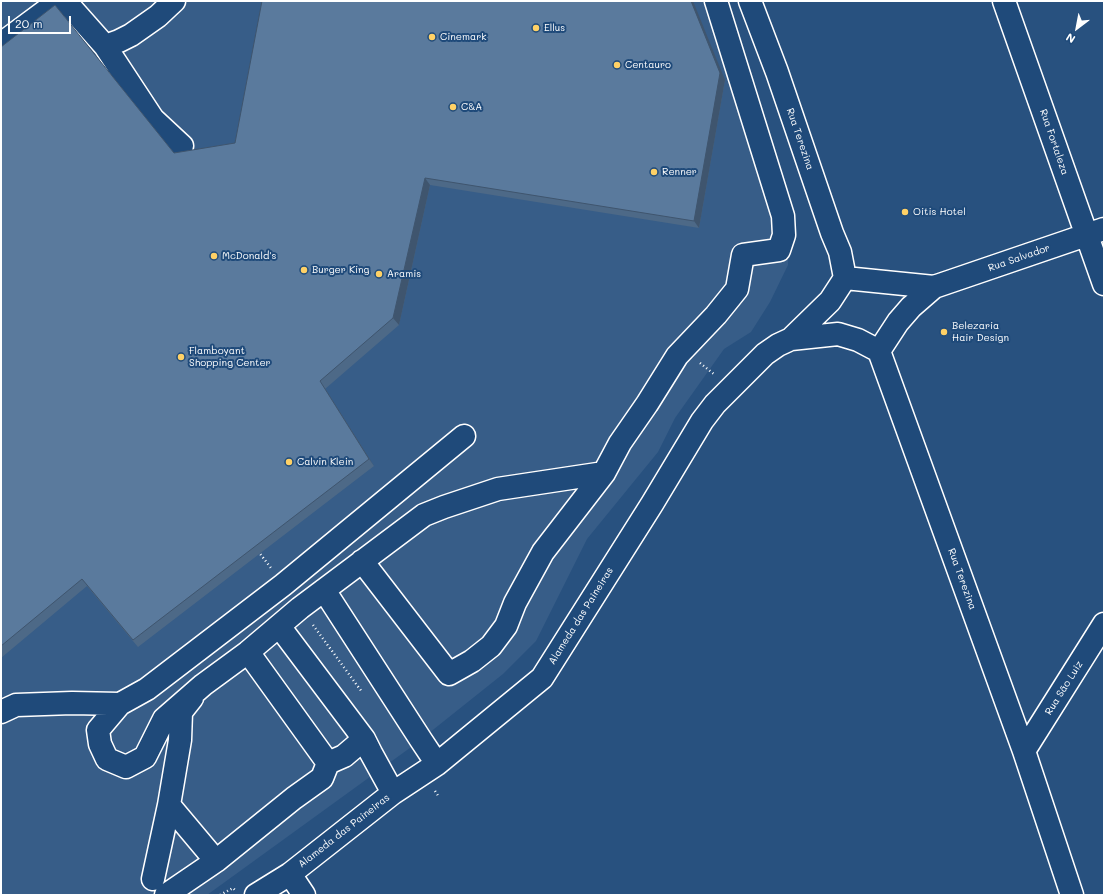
<!DOCTYPE html>
<meta charset="utf-8">
<style>
body{margin:0}
#map{position:relative;width:1105px;height:896px;overflow:hidden;background:#28517f;font-family:Mali,sans-serif}
canvas{display:block}
.frame{position:absolute;inset:0;border:2px solid #fff;pointer-events:none}
.north{position:absolute;left:1057px;top:8px;width:40px;height:40px;-webkit-text-stroke:3px #1f4a7a;paint-order:stroke;rotate:212deg;font-size:11px;font-weight:700;line-height:16px;text-align:center;color:#fff}
.north::after{content:'';display:block;margin:auto;width:14px;height:18px;background:#fff;clip-path:polygon(50% 0,100% 100%,50% 72%,0 100%)}
.scale{position:absolute;left:8px;top:16px;width:63px;height:18px;box-sizing:border-box;border:2px solid #fff;border-top:0;padding-left:5px;font-size:12px;line-height:14px;white-space:nowrap;color:#fff;-webkit-text-stroke:3px #1f4a7a;paint-order:stroke}
</style>
<div id="map">
<canvas width="1105" height="896"></canvas>
<div class="frame"></div>
<div class="north">N</div>
<div class="scale">20 m</div>
</div>
<script>
const ctx = document.querySelector('canvas').getContext('2d');
ctx.lineJoin = 'round';
function fillPath(path, color) { ctx.fillStyle = color; ctx.fill(path, 'evenodd'); }
const shape = rows => new Path2D(rows.map(r => 'M' + r).join(''));
function strokePath(path, color, width, dash) { ctx.strokeStyle = color; ctx.lineWidth = width; ctx.lineCap = dash ? 'butt' : 'round'; ctx.setLineDash(dash || []); ctx.stroke(path); }
function label(font, color, halo, rows, align = 'center') {
  ctx.font = font + ' Mali,sans-serif'; ctx.lineWidth = 4; ctx.setLineDash([]); ctx.textBaseline = 'middle'; ctx.strokeStyle = halo; ctx.fillStyle = color; for (const [text, x, y, turn = 0] of rows) {
    ctx.save(); ctx.translate(x, y); ctx.rotate((+turn || 0) * Math.PI / 180); ctx.textAlign = isNaN(turn) ? turn : align; if (halo) ctx.strokeText(text, 0, 0); ctx.fillText(text, 0, 0); ctx.restore();
  }
}
const built = shape([
 [1,1,721,1,789,227,788,265,770,302,751,332,724,349,675,418,658,452,587,539,536,641,503,674,414,745,207,895,1,895]
]);
const path = shape([
 [700,363,715,375],
 [258,551,271,568],
 [313,625,362,692],
 [435,791,439,797],
 [220,895,233,888,235,890]
]);
const minor = shape([
 [65,1,105,46,119,41,131,35,158,16,174,1],
 [750,1,777,72,832,233,840,252,845,278],
 [1004,1,1104,284],
 [1,44,59,1],
 [105,46,153,119,182,146],
 [845,278,934,287],
 [791,339,838,334,858,340,879,351,1024,751,1072,895],
 [879,351,898,322,911,307,934,287,1104,229],
 [464,436,283,585,147,689,120,704,98,730,100,744,107,759,126,767,145,757,164,719,203,685,248,652,300,608,424,515,444,507,498,489,604,473],
 [362,561,449,674,472,661,491,646,506,626,515,603,543,552,604,473,620,443,647,404,677,356,716,315,737,289,743,255,779,250,784,235,783,216,716,1],
 [324,590,421,740,437,764],
 [279,626,364,739,371,753,393,793],
 [248,652,328,763],
 [1,712,16,705,72,703,120,704],
 [1024,751,1104,624],
 [169,805,216,861],
 [290,874,304,895],
 [153,879,169,805,180,740,181,712,192,698],
 [166,895,216,861,294,798,322,778,328,763,344,756,364,739],
 [256,895,290,874,393,793,437,764,542,678,652,504,702,421,715,404,765,354,778,345,791,339,830,301,845,278]
]);
const wall = shape([
 [1,47,174,153,725,80,699,228,430,185,399,325,325,389,374,466,138,647,87,586,1,658]
]);
const shadedWall = shape([
 [691,1,693,1,725,80,699,228,694,221],
 [425,178,430,185,399,325,393,318],
 [320,381,325,389,374,466,369,459]
]);
const building = shape([
 [262,1,691,1,720,73,694,221,425,178,393,318,320,381,369,459,133,640,82,579,1,646,1,47,55,5,174,153,235,143,262,1]
]);
const markers = [
 [536,28,4,"#ffd166"],
 [432,37,4,"#ffd166"],
 [617,65,4,"#ffd166"],
 [453,107,4,"#ffd166"],
 [654,172,4,"#ffd166"],
 [905,212,4,"#ffd166"],
 [214,256,4,"#ffd166"],
 [304,270,4,"#ffd166"],
 [379,274,4,"#ffd166"],
 [944,332,4,"#ffd166"],
 [181,357,4,"#ffd166"],
 [289,462,4,"#ffd166"]
];
const poiNames = [
 ["Ellus",544,28],
 ["Cinemark",440,37],
 ["Centauro",625,65],
 ["C&A",461,107],
 ["Renner",662,172],
 ["Oitis Hotel",913,212],
 ["McDonald's",222,256],
 ["Burger King",312,270],
 ["Aramis",387,274],
 ["Belezaria",952,326],
 ["Hair Design",952,338],
 ["Flamboyant",189,351],
 ["Shopping Center",189,363],
 ["Calvin Klein",297,462]
];
const streetNames = [
 ["Rua Terezina",800,139,71],
 ["Rua Fortaleza",1054,142,71],
 ["Rua Salvador",1019,258,-19],
 ["Rua Terezina",962,579,70],
 ["Alameda das Paineiras",581,616,-58],
 ["Rua São Luiz",1064,688,-58],
 ["Alameda das Paineiras",344,831,-38]
];
fillPath(built, '#375d88');
strokePath(minor, '#fff', 25);
strokePath(path, '#fff', 2.5, [1, 3]);
strokePath(minor, '#1f4a7a', 22);
fillPath(wall, '#4d6987');
fillPath(shadedWall, '#3f556e');
fillPath(building, '#5a7a9d');
strokePath(building, '#3f556e', 1);
for (const [x, y, r, color] of markers) { const dot = new Path2D(); dot.arc(x, y, r, 0, 2 * Math.PI); ctx.fillStyle = color; ctx.fill(dot); strokePath(dot, '#1f4a7a', 1.5); }
label('10px', '#fff', '#1f4a7a', poiNames, 'left');
label('10px', '#fff', '#1f4a7a', streetNames);
</script>
